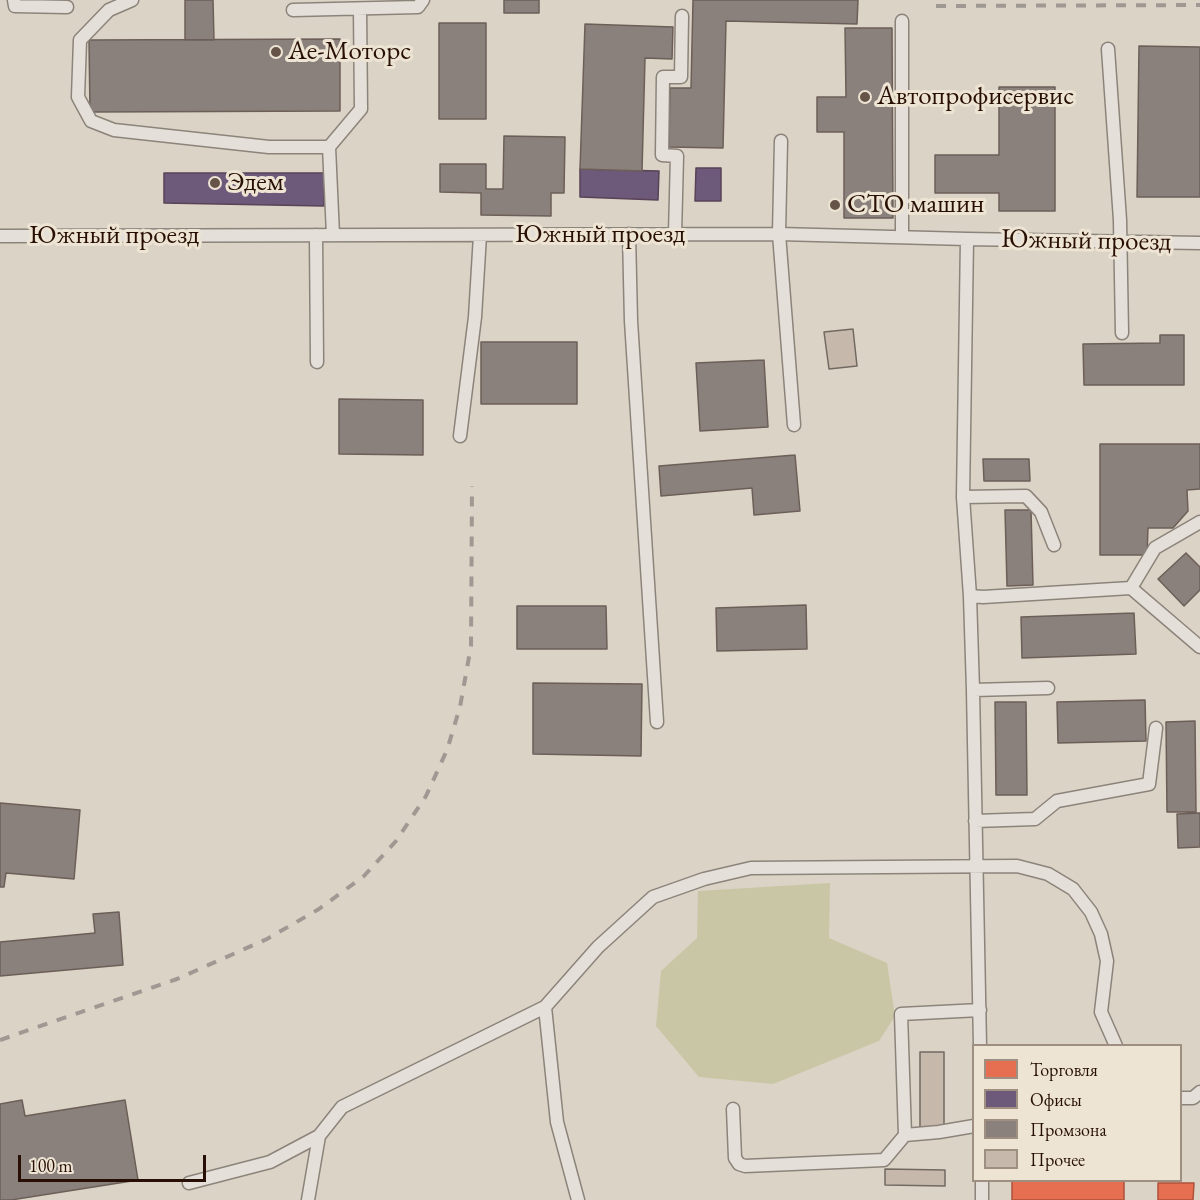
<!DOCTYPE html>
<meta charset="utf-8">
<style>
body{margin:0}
#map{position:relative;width:1200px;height:1200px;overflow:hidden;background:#dbd3c5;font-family:"EB Garamond",serif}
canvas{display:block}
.legend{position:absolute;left:972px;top:1044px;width:210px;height:138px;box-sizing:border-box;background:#ede4d4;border:2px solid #9e8f81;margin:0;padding:8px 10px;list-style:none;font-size:18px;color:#280f05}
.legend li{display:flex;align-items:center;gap:12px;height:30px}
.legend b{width:30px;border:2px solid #9e8f81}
.scale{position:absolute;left:18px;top:1155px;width:188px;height:27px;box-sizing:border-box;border:3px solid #280f05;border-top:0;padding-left:8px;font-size:18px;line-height:21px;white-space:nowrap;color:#280f05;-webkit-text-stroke:4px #ede4d4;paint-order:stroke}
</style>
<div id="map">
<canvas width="1200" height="1200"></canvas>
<ul class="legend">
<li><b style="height:16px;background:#e76f51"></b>Торговля</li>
<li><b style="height:16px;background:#6d597a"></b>Офисы</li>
<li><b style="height:16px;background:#8a817c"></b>Промзона</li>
<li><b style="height:16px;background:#c7b8ac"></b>Прочее</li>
</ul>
<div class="scale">100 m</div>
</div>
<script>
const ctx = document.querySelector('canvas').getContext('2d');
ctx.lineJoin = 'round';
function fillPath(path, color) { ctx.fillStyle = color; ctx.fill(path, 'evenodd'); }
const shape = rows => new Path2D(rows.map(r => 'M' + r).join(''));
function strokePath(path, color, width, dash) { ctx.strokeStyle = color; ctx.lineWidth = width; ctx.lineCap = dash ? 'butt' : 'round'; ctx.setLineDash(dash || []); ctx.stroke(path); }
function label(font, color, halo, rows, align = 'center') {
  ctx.font = font + ' "EB Garamond",serif'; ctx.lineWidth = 6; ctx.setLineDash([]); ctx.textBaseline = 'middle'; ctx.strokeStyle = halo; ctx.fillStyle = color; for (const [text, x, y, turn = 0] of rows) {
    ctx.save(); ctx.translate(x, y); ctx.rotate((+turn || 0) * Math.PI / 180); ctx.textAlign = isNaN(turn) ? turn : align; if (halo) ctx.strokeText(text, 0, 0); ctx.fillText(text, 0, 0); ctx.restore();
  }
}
const green = shape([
 [830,883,829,938,887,963,895,1016,879,1041,773,1084,699,1077,656,1026,661,971,697,938,698,891]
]);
const shops = shape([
 [1012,1180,1124,1180,1124,1200,1012,1200,1012,1180],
 [1158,1183,1194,1183,1193,1200,1158,1200,1158,1183]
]);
const offices = shape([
 [696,168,721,168,721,201,695,201,696,168],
 [580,169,659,171,658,200,580,197,580,169],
 [164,173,324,173,324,206,164,203,164,173]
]);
const industry = shape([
 [185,0,213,0,214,40,185,40,185,0],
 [504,0,539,0,539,13,504,13,504,0],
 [693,0,858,0,857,24,726,21,723,148,669,147,670,88,691,88,693,0],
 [439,23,486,23,486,119,439,119,439,23],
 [585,24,673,27,672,59,645,58,642,171,580,169,585,24],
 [845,28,892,28,893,218,844,218,844,132,817,132,817,97,846,97,845,28],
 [340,39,340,111,90,112,89,40,340,39],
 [1139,46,1200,47,1200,197,1137,197,1139,46],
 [999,87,1055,87,1055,211,999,211,999,193,935,193,935,155,999,155,999,87],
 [504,136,565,137,564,193,551,193,551,216,481,215,481,193,440,192,440,164,486,164,486,189,503,189,504,136],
 [1160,335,1184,335,1184,385,1084,385,1083,344,1160,343,1160,335],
 [481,342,577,342,577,404,481,404,481,342],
 [764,360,768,427,700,431,696,363,764,360],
 [339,399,423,400,423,455,339,454,339,399],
 [1100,444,1200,444,1200,489,1187,490,1188,511,1173,528,1148,528,1147,555,1100,555,1100,444],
 [795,455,800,511,754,515,752,488,661,496,659,466,795,455],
 [983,459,1029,459,1030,481,984,481,983,459],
 [1005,510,1031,510,1033,585,1007,586,1005,510],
 [1186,553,1200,567,1200,590,1184,606,1158,579,1186,553],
 [806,605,807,649,717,651,716,608,806,605],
 [517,606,606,606,607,649,517,649,517,606],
 [1134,613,1136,654,1022,658,1021,617,1134,613],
 [533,683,642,684,641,756,533,754,533,683],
 [1145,700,1146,741,1058,743,1057,702,1145,700],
 [995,702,1026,702,1027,795,996,795,995,702],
 [1195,721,1196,812,1167,812,1166,722,1195,721],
 [0,803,80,810,74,879,6,873,4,887,0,887,0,803],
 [1200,813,1200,847,1178,848,1177,814,1200,813],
 [119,912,123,965,0,976,0,942,95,933,93,914,119,912],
 [22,1100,25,1116,125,1100,138,1180,11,1200,0,1200,0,1104,22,1100]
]);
const building = shape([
 [853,329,857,366,829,369,824,332,853,329],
 [920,1052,944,1052,944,1127,920,1127,920,1052],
 [885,1169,945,1170,945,1186,885,1185,885,1169]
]);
const minor = shape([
 [14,0,15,6,67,7],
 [132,0,109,10,80,40,78,97,91,121,114,130,269,147,329,147,333,235],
 [293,10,418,7,423,0],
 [1108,49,1120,220,1122,333],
 [781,141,779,234,794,425],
 [329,147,361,109,360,9],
 [629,234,631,321,657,722],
 [675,234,677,156,662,155,663,77,681,77,682,16],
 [316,235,317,362],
 [0,236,779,234,967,239,1200,243],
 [902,237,902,21],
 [967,239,963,497,970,596,973,690,980,1046],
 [460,436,475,317,480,235],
 [963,497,1026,496,1041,512,1054,545],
 [1131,588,1155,548,1200,522],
 [970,596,983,597,1131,588,1200,647],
 [973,690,1048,688],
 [975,821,1035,819,1057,801,1149,784,1156,728],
 [545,1007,557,1122,578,1200],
 [1180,1098,1193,1098,1200,1092],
 [733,1109,735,1158,739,1164,745,1166,884,1160,905,1135],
 [974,1126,939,1132,905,1135,901,1014,980,1010],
 [189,1183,270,1162,319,1136,342,1107,545,1007,598,947,653,897,704,879,751,868,1017,866,1048,874,1073,889,1091,912,1101,934,1107,961,1101,1012,1116,1046],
 [308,1200,319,1136],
 [982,1200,982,1180]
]);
const rail = shape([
 [936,6,1200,5],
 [0,1040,177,979,267,939,319,909,364,876,396,841,426,796,447,750,460,707,471,646,472,486]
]);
const markers = [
 [276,52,6,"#675448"],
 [865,97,6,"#675448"],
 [215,183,6,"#675448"],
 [835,205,6,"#675448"]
];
const poiNames = [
 ["Ае-Моторс",288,52],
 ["Автопрофисервис",877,97],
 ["Эдем",227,183],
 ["СТО машин",847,205]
];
const streetNames = [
 ["Южный проезд",600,235],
 ["Южный проезд",114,236],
 ["Южный проезд",1086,241,1]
];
fillPath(green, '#c9c6a6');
fillPath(shops, '#e76f51');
strokePath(shops, '#ae523a', 1.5);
fillPath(offices, '#6d597a');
strokePath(offices, '#584357', 1.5);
fillPath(industry, '#8a817c');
strokePath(industry, '#6d5f58', 1.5);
fillPath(building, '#c7b8ac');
strokePath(building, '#726a61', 1.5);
strokePath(minor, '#8c847b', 15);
strokePath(minor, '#e4e0d9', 12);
strokePath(rail, '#a09993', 4, [10, 10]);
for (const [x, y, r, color] of markers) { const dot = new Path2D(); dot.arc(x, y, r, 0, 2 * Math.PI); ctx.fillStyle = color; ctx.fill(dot); strokePath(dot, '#ede4d4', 2); }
label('27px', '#280f05', '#ede4d4', poiNames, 'left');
label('27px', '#280f05', '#ede4d4', streetNames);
</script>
